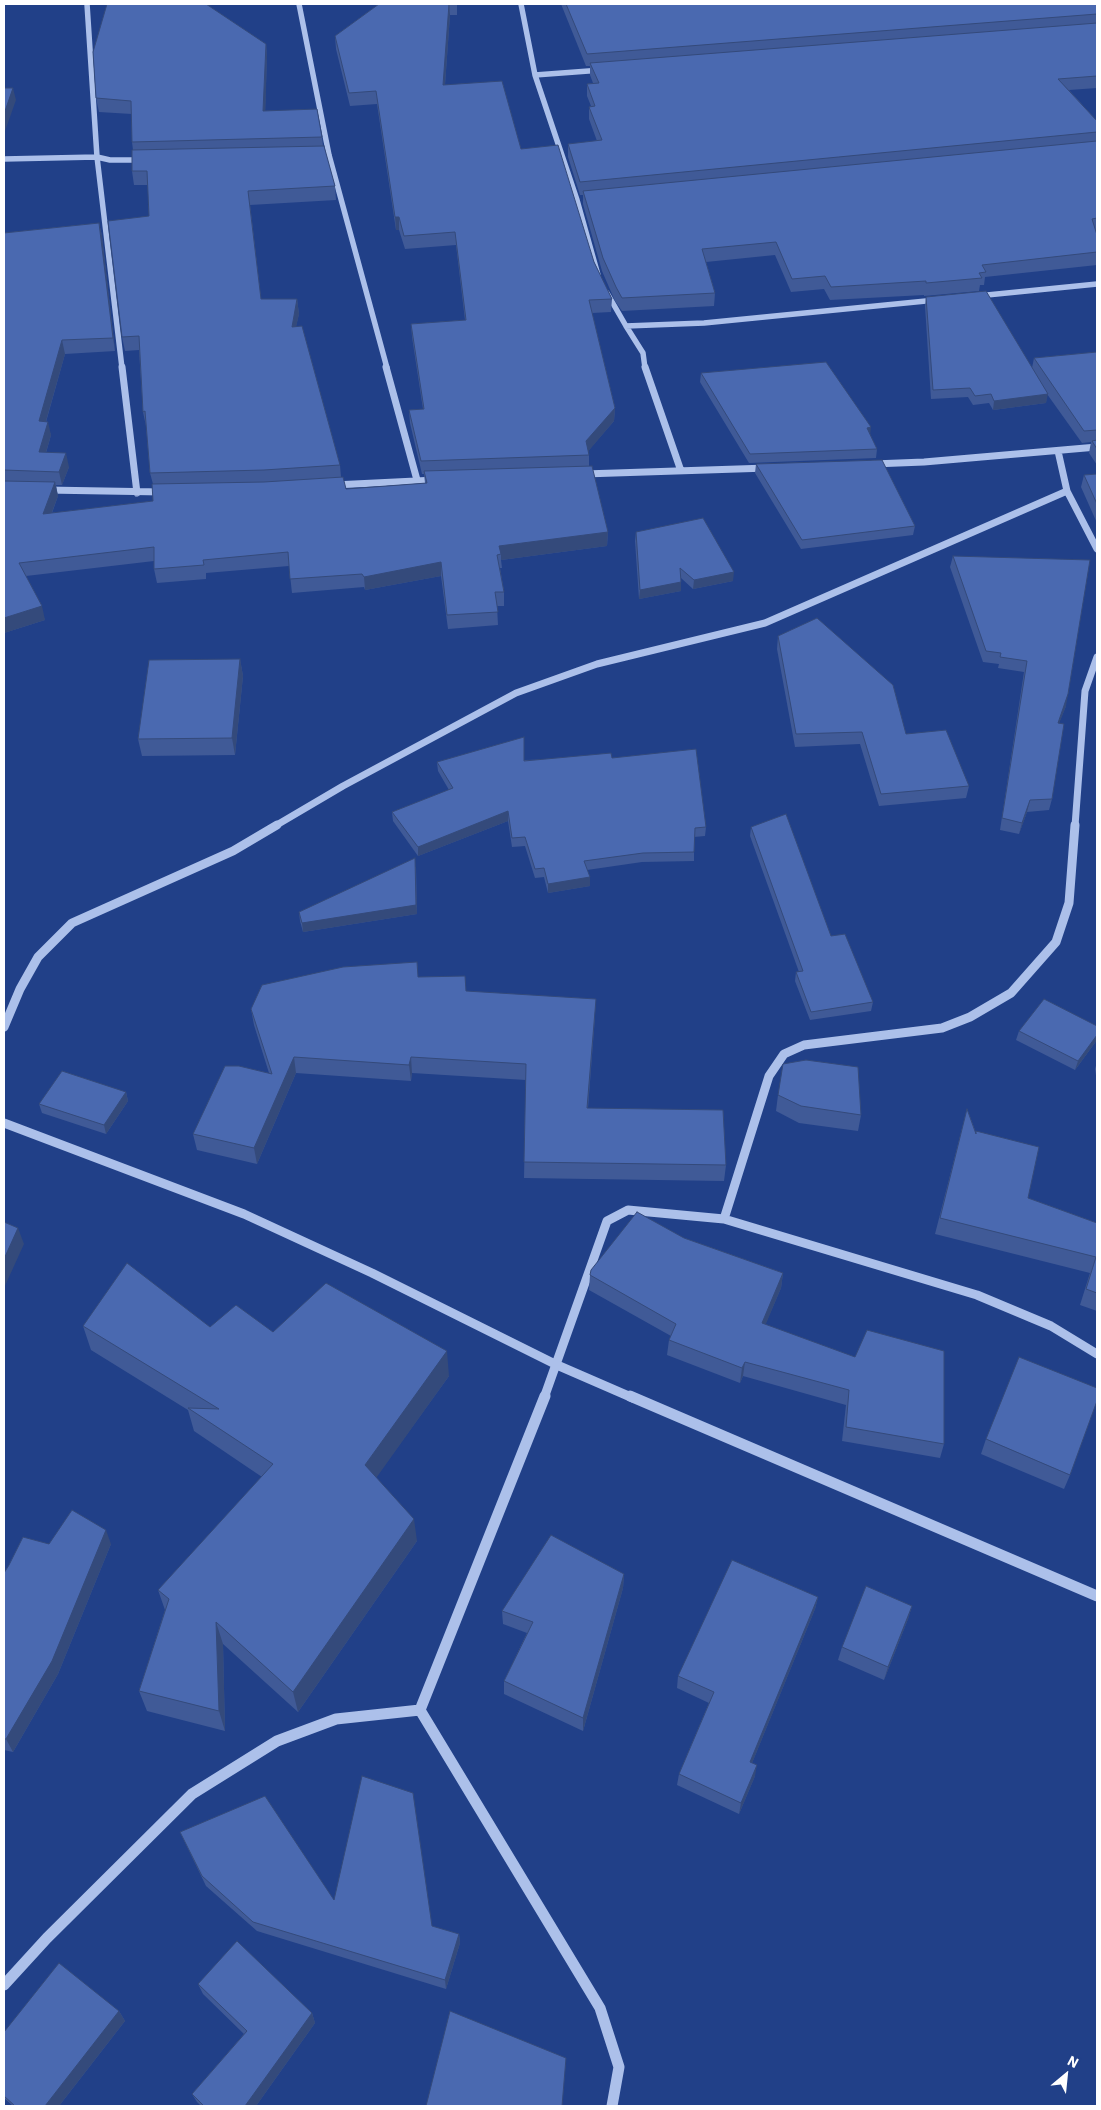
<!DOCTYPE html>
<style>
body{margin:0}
#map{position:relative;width:1101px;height:2110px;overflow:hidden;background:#214088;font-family:"IBM Plex Sans",sans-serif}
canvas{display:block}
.frame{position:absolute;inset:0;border:5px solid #fff;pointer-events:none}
.north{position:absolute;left:1041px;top:2050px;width:50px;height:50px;-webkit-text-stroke:4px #214088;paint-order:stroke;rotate:28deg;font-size:14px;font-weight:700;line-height:20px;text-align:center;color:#fff}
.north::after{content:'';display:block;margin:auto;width:18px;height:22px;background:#fff;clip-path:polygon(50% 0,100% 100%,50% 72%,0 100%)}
</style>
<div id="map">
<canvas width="1101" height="2110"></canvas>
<div class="frame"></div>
<div class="north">N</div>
</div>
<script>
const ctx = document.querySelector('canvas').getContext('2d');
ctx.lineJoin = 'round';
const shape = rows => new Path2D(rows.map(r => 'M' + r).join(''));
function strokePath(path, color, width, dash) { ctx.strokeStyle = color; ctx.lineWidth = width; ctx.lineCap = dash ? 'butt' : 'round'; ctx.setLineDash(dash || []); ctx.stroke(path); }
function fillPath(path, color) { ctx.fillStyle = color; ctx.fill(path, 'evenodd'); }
const minorFar3 = shape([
 [87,4,97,157,122,368],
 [299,4,329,155,387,368],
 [521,4,535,75,577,200,598,275],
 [535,75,602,70],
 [4,159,97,157,110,160,143,160],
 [607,293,626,326,704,323,936,300],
 [977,296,1097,284],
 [626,326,643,353,645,368]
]);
const minorFar2 = shape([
 [122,367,137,493],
 [386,367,417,480],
 [645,367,681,471],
 [1058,451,1067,491,1097,549],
 [873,464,924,462,1097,447],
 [584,474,768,468],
 [334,485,436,480],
 [46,490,163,492],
 [275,826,343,786,516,693,597,664,765,623,1067,491],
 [1075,826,1085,691,1097,657]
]);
const minorFar1 = shape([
 [4,1027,20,989,38,957,72,923,233,851,277,825],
 [4,1123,244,1214,372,1273,557,1365,633,1398],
 [724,1219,769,1076,784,1054,804,1045,942,1028,970,1017,1011,993,1056,942,1069,903,1075,825],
 [544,1398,607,1221,628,1210,724,1219,977,1295,1051,1326,1097,1354]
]);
const minor = shape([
 [630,1396,1097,1596],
 [420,1710,545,1396],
 [420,1710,600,2008,619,2067,612,2106],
 [4,1985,47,1938,192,1794,277,1741,336,1719,420,1710]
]);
const wall = shape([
 [379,4,457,4,457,15,450,15,445,85,521,149,594,262,612,299,611,312,592,313,615,408,614,421,588,451,589,455,589,466,608,532,607,546,501,560,502,568,500,568,504,592,504,606,497,606,498,625,448,629,441,576,365,590,364,587,292,593,289,566,206,573,206,579,157,583,154,569,154,561,26,576,45,620,4,633,4,233,99,223,102,236,115,351,65,354,46,422,51,435,46,453,69,467,62,485,56,485,58,496,52,513,153,501,153,484,150,473,146,426,143,412,139,350,125,351,122,337,149,216,148,185,134,185,132,171,133,150,132,142,132,114,99,112,96,98,266,44,267,57,265,111,322,137,323,146,335,186,336,200,250,205,261,299,297,299,299,314,296,326,340,465,341,477,346,489,425,483,424,474,422,474,410,423,409,410,423,409,412,337,411,324,465,320,456,245,405,249,399,230,396,230,377,104,350,106,336,49,335,36],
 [561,4,1097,4,1097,88,1069,90,1097,121,1097,231,1096,231,1097,235,1097,265,985,277,984,285,980,285,979,291,924,296,924,295,830,300,824,289,791,292,775,255,706,262,715,293,714,306,622,311,615,301,602,271,583,204,583,195,580,195,568,157,568,144,597,141,589,119,589,107,591,106,587,96,587,84,593,83,590,75,590,66,586,66],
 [926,297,1032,368,1034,358,1097,352,1097,465,1089,453,1091,442,1082,443,1047,394,1046,403,993,410,989,403,973,405,968,397,931,399,925,306],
 [701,373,870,435,877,449,876,458,749,463,700,382],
 [756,464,915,526,913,535,801,549,755,473],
 [1097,474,1097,523,1081,487,1084,475],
 [636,532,733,581,693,589,681,578,681,591,639,599,635,541],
 [953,556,1066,706,1059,723,1052,799,1049,810,1027,812,1019,834,1000,830,1024,672,998,668,999,664,983,662,950,567],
 [778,636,906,734,969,786,966,798,879,806,860,744,795,747,777,649],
 [240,659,243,676,235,755,142,756,138,739],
 [612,758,706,827,705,836,694,837,694,861,642,862,587,870,590,886,548,893,544,877,535,878,525,846,512,847,508,821,418,856,393,821,392,812,449,790,438,771,437,762,524,760],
 [751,827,831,936,873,1002,871,1011,810,1020,795,981,796,972,799,972,750,836],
 [416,867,417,914,303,932,300,921,299,912],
 [417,962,418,977,466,991,595,1016,588,1108,726,1165,724,1181,524,1178,526,1080,412,1073,411,1081,296,1073,257,1164,197,1150,193,1134,269,1073,254,1025,251,1009],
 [1097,1026,1097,1040,1075,1070,1016,1040,1019,1031],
 [1097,1062,1097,1082,1095,1069],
 [126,1092,128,1101,106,1134,42,1113,39,1104],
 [778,1095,861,1115,858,1131,799,1123,776,1111],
 [967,1109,976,1133,1028,1198,1097,1223,1097,1311,1080,1305,1090,1273,935,1234],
 [684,1238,783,1273,781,1288,765,1325,944,1444,940,1458,842,1441,846,1405,743,1376,740,1383,667,1355,669,1340,671,1336,589,1290,590,1275],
 [83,1326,210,1327,273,1332,449,1376,376,1477,417,1541,298,1712,223,1644,225,1731,147,1711,139,1691,165,1610,158,1590,262,1477,194,1431,188,1410,91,1350],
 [986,1439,1070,1475,1064,1489,981,1454],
 [49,1544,111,1544,58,1674,13,1752,4,1750,4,1573],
 [624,1574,623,1588,583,1731,504,1694,504,1681,527,1633,503,1624,502,1611],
 [818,1597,815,1609,752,1763,755,1776,739,1814,677,1785,679,1774,709,1703,677,1688,678,1676],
 [912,1606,908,1619,884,1680,838,1660,842,1647],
 [180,1832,334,1900,459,1934,460,1943,446,1989,257,1931,206,1886],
 [198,1984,312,2013,315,2023,256,2106,201,2106,197,2102,192,2094,244,2034,203,1994],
 [119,2011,125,2021,59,2106,13,2106,4,2098,4,2032]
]);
const shadedWall = shape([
 [449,4,450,15,444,98,443,85],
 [266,44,267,57,265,124,263,111],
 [13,88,16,100,4,134,4,114],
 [395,217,399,217,399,230,396,230],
 [99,223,102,236,115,351,113,338],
 [297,299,299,314,293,341,292,327],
 [62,340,65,354,42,435,39,421],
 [1048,394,1046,403,993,410,994,401],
 [615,408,614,421,586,454,586,441],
 [48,422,51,435,42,466,39,452],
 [871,427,870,436,867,428],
 [66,453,69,467,62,485,59,472],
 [55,482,58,496,46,528,43,514],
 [608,532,607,546,501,560,501,554,499,546],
 [441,562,441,576,365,590,364,577],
 [734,572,733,581,693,589,694,580],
 [681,582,681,591,639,599,640,590],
 [42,606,45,620,4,633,4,618],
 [240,659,243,676,235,755,232,738],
 [1068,694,1066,706,1055,734,1058,723],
 [1030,800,1027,812,1019,834,1022,823],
 [508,811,508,821,418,856,418,847],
 [415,858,417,914,303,932,302,923],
 [590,877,590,886,548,893,548,884],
 [596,999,595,1016,586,1124,587,1108],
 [1097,1035,1097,1040,1075,1070,1078,1061],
 [294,1057,296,1073,257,1164,254,1148],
 [411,1057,412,1073,411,1081,409,1065],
 [126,1092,128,1101,106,1134,104,1125],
 [18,1228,24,1244,4,1288,4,1259],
 [783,1273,781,1288,760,1338,762,1323],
 [447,1351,449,1376,369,1488,365,1465],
 [745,1362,743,1376,740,1383,742,1368],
 [414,1519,417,1541,298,1712,293,1692],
 [106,1530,111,1544,58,1674,13,1752,6,1739],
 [624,1574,623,1588,583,1731,583,1718],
 [818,1597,815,1609,748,1773,750,1762],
 [912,1606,908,1619,884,1680,888,1667],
 [216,1622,223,1644,225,1731,219,1711],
 [757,1765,755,1776,739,1814,741,1803],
 [459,1934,460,1943,446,1989,445,1980],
 [119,2011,125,2021,59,2106,45,2106],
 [312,2013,315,2023,256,2106,245,2106]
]);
const building = shape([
 [107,4,206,4,266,44,263,111,317,109,322,137,132,142,131,101,96,98,93,52,107,4],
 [379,4,449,4,443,85,502,81,521,149,558,145,594,262,612,299,589,300,615,408,586,441,589,455,421,461,409,410,424,409,411,324,466,320,455,232,404,236,399,217,395,217,376,91,349,93,335,36,379,4],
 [566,4,1097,4,1097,14,587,54,566,4],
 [1097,23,1097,76,1058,79,1097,121,1097,132,580,182,568,144,602,140,589,107,595,106,587,84,599,83,590,63,1097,23],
 [4,88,13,88,4,114,4,88],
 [1097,141,1097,218,1092,219,1097,235,1097,252,982,265,986,272,979,273,982,278,926,283,926,281,831,287,825,276,792,279,776,242,702,249,715,293,622,298,616,287,603,258,583,191,1097,141],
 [324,146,335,186,248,191,261,299,297,299,292,327,302,326,340,465,264,470,150,473,145,411,143,412,139,336,122,337,108,221,149,216,147,171,132,171,132,150,324,146],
 [99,223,113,338,62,340,39,421,48,422,39,452,66,453,59,472,4,470,4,233,99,223],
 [986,291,1048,394,994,401,991,394,975,396,970,388,933,390,926,297,986,291],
 [1097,352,1097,430,1084,431,1034,358,1097,352],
 [826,362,871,427,867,428,877,449,750,454,701,373,826,362],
 [1097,440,1097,449,1092,441,1097,440],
 [882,460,915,526,802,540,756,464,882,460],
 [592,466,608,532,499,546,501,554,497,555,504,592,495,592,498,612,447,615,441,562,364,577,362,574,290,579,288,552,203,560,204,565,154,569,154,547,19,563,42,606,4,618,4,481,55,482,43,514,153,501,152,484,264,482,343,477,346,489,427,483,424,471,592,466],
 [1097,474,1097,504,1084,475,1097,474],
 [703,518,734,572,694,580,680,568,681,582,640,590,636,532,703,518],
 [953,556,1090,560,1068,694,1058,723,1064,724,1052,799,1030,800,1022,823,1002,818,1027,661,1000,657,1001,653,986,651,953,556],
 [817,618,893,685,906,734,946,730,969,786,881,794,862,732,796,734,778,636,817,618],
 [240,659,232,738,138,739,149,660,240,659],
 [524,737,524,761,611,753,612,758,696,749,706,827,695,828,694,852,643,853,584,861,590,877,548,884,544,868,535,869,525,837,512,838,508,811,418,847,392,812,453,788,437,762,524,737],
 [786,814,831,936,845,934,873,1002,811,1012,796,972,803,971,751,827,786,814],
 [415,858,416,905,302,923,299,912,415,858],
 [417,962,418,977,465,976,466,991,596,999,587,1108,723,1110,726,1165,524,1162,526,1064,411,1057,409,1065,294,1057,254,1148,193,1134,225,1066,239,1066,272,1074,251,1009,262,985,343,967,417,962],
 [1044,999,1097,1026,1097,1035,1078,1061,1019,1031,1044,999],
 [806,1060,858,1067,861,1115,801,1106,778,1095,783,1064,806,1060],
 [62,1071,126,1092,104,1125,39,1104,62,1071],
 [967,1109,976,1134,976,1131,1039,1147,1028,1198,1097,1223,1097,1293,1086,1289,1096,1257,940,1218,967,1109],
 [637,1212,684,1238,783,1273,762,1323,855,1357,867,1330,944,1351,944,1444,846,1427,849,1390,745,1362,742,1368,669,1340,676,1324,590,1275,591,1270,637,1212],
 [4,1222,18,1228,4,1259,4,1222],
 [127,1263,210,1327,236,1305,273,1332,326,1283,447,1351,365,1465,414,1519,293,1692,216,1622,219,1711,139,1691,169,1599,158,1590,273,1464,188,1408,219,1409,83,1326,127,1263],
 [1019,1357,1097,1388,1097,1401,1070,1475,986,1439,1019,1357],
 [72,1510,106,1530,52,1661,6,1739,4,1739,4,1573,9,1565,23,1537,49,1544,72,1510],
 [551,1535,624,1574,583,1718,504,1681,533,1622,502,1611,551,1535],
 [732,1560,818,1597,750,1762,757,1765,741,1803,679,1774,714,1692,678,1676,732,1560],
 [866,1586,912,1606,888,1667,842,1647,866,1586],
 [362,1776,413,1793,432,1926,459,1934,445,1980,253,1922,202,1876,180,1832,265,1796,334,1900,362,1776],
 [237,1941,312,2013,245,2106,204,2106,192,2094,247,2031,198,1984,237,1941],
 [59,1963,119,2011,45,2106,15,2106,4,2096,4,2032,59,1963],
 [450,2011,566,2058,562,2106,426,2106,450,2011]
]);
strokePath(minorFar3, '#acc0ea', 5.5);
strokePath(minorFar2, '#acc0ea', 7);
strokePath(minorFar1, '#acc0ea', 9);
strokePath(minor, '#acc0ea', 11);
fillPath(wall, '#405a97');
fillPath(shadedWall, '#344a7b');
fillPath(building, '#4a69b0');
strokePath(building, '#344a7b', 1);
</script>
